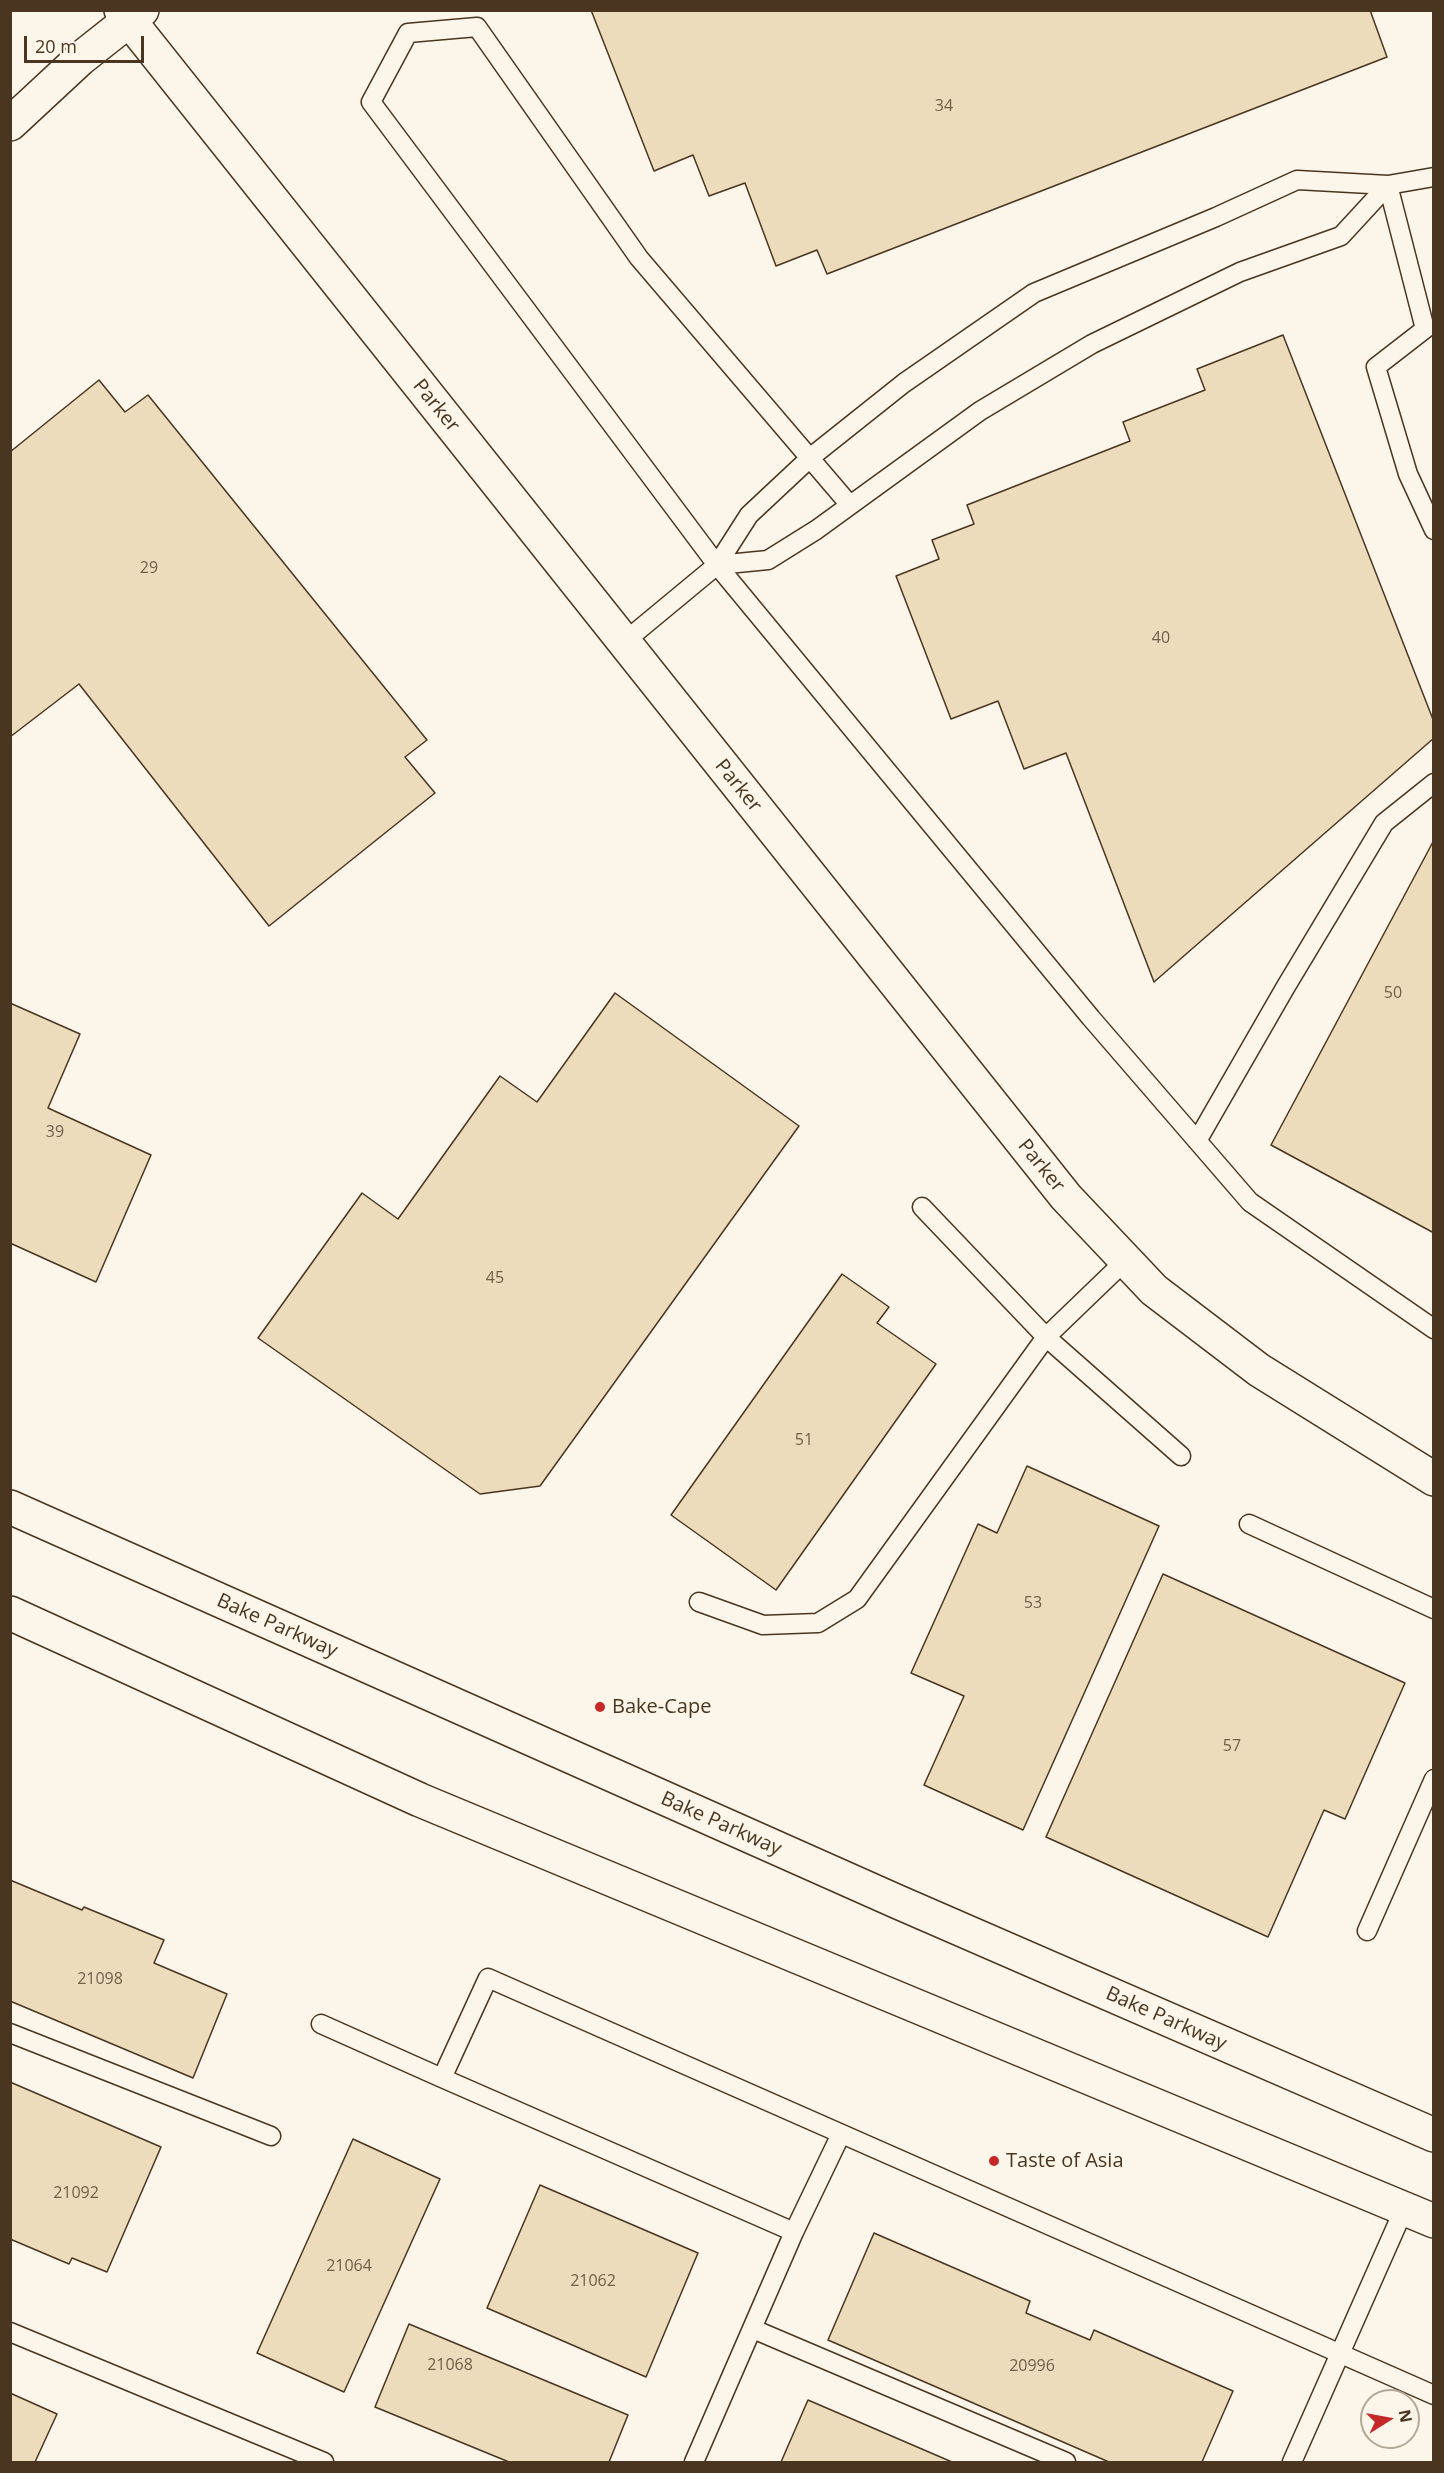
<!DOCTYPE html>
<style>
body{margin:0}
#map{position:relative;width:1444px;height:2473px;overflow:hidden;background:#fbf6e9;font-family:"Open Sans",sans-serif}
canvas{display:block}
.frame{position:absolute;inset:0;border:12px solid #4a3520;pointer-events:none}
.north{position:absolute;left:1360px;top:2389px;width:60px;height:60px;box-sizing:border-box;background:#fbf6e9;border:2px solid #b4a999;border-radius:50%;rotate:79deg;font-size:16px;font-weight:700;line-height:24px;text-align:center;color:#4a3520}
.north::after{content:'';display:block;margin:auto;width:21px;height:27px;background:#c62828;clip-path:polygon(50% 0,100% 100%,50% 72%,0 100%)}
.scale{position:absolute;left:24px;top:36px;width:120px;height:27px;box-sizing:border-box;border:3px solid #4a3520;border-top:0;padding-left:8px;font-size:18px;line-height:21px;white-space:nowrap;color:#4a3520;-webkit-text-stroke:4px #fbf6e9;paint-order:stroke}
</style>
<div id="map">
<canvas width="1444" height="2473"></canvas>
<div class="frame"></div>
<div class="north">N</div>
<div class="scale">20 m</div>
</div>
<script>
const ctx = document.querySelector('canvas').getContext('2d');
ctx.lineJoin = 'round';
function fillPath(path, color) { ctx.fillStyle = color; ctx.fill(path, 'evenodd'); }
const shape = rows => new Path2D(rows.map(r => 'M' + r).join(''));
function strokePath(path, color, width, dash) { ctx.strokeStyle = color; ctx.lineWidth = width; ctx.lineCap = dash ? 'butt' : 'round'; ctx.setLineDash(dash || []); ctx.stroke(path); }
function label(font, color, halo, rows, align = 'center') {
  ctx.font = font + ' "Open Sans",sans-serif'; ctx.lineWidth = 4.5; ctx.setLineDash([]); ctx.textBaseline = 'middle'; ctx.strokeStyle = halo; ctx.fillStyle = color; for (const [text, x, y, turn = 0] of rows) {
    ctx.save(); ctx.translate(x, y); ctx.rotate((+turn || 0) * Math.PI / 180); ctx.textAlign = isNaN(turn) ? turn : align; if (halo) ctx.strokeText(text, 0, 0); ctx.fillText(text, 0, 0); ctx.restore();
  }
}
const building = shape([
 [591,10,1370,10,1387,57,827,274,817,250,776,266,745,183,709,196,693,155,654,171,591,10],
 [1283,335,1434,722,1434,738,1154,982,1066,753,1024,769,998,701,951,719,896,576,939,559,932,540,974,524,967,505,1130,441,1123,422,1205,390,1197,369,1283,335],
 [99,380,125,412,148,395,427,740,405,757,435,793,269,926,79,684,10,737,10,452,99,380],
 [1434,840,1434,1233,1271,1145,1434,840],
 [615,993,799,1126,540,1486,480,1494,258,1338,362,1193,398,1219,500,1076,537,1102,615,993],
 [10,1003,80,1034,48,1108,151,1155,96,1282,10,1243,10,1003],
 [842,1274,889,1307,877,1323,936,1364,776,1590,671,1515,842,1274],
 [1027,1466,1159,1526,1023,1830,924,1785,964,1696,911,1673,978,1524,997,1533,1027,1466],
 [1163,1574,1405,1683,1345,1819,1324,1810,1268,1937,1046,1837,1163,1574],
 [10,1880,82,1910,84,1907,164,1940,154,1963,227,1994,193,2078,10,2001,10,1880],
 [10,2082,161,2147,107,2272,72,2258,69,2264,10,2239,10,2082],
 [353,2139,440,2179,344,2392,257,2353,353,2139],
 [540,2185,698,2253,646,2377,487,2308,540,2185],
 [874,2233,1030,2301,1026,2313,1090,2340,1094,2330,1233,2391,1202,2462,1109,2462,828,2340,874,2233],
 [409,2324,628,2415,609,2462,509,2462,375,2407,409,2324],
 [10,2393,57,2414,35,2462,10,2462,10,2393],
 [808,2400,952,2462,781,2462,808,2400]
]);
const lane = shape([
 [1388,185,1425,329,1376,367,1408,474,1434,530],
 [849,504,639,258,477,27,408,33,371,102,717,565,1091,1018,1250,1202,1434,1329],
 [717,565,768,560,816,530,980,411,1092,344,1240,272,1341,236,1388,185],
 [624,642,717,565,749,515,811,457,904,383,1034,293,1216,217,1297,180,1388,185,1434,177],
 [1197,1141,1285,988,1384,823,1434,783],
 [922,1207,1046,1337,1181,1456],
 [1249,1524,1434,1609],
 [699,1602,763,1625,818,1623,857,1599,1046,1337,1126,1260],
 [1367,1931,1434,1779],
 [321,2024,442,2078,488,1978,1434,2395],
 [10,2033,271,2136],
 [442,2078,794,2232,694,2462],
 [794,2232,841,2134],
 [753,2329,1066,2462],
 [10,2332,324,2462],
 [1292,2462,1404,2209]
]);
const secondary = shape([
 [121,10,1066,1197,1154,1290,1259,1370,1434,1479],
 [10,1507,898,1902,1434,2135],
 [10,1613,420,1800,1434,2221]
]);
const primary = shape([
 [10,124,80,59,142,10]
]);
const markers = [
 [600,1707,6,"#c62828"],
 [994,2161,6,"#c62828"]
];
const numberNames = [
 ["34",944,106],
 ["29",149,568],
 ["40",1161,638],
 ["50",1393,993],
 ["39",55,1132],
 ["45",495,1278],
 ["51",804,1440],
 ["53",1033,1603],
 ["57",1232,1746],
 ["21098",100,1979],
 ["21092",76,2193],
 ["21064",349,2266],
 ["21062",593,2281],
 ["21068",450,2365],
 ["20996",1032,2366]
];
const streetNames = [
 ["Parker",436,406,51],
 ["Parker",738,786,51],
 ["Parker",1041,1166,51],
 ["Bake Parkway",277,1626,24],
 ["Bake Parkway",721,1824,24],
 ["Bake Parkway",1166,2019,24]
];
const poiNames = [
 ["Bake-Cape",612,1707],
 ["Taste of Asia",1006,2161]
];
fillPath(building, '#ecdcbc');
strokePath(building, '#4a3520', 1.5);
strokePath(lane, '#4a3520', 21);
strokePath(secondary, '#4a3520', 36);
strokePath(primary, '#4a3520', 36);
strokePath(lane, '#fbf6e9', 18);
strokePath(secondary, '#fbf6e9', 33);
strokePath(primary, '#fbf6e9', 33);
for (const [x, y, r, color] of markers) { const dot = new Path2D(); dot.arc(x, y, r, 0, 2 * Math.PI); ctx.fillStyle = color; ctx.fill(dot); strokePath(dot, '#fbf6e9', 2); }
label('16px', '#725f47', null, numberNames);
label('20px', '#4a3520', '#fbf6e9', streetNames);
label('20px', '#4a3520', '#fbf6e9', poiNames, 'left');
</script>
